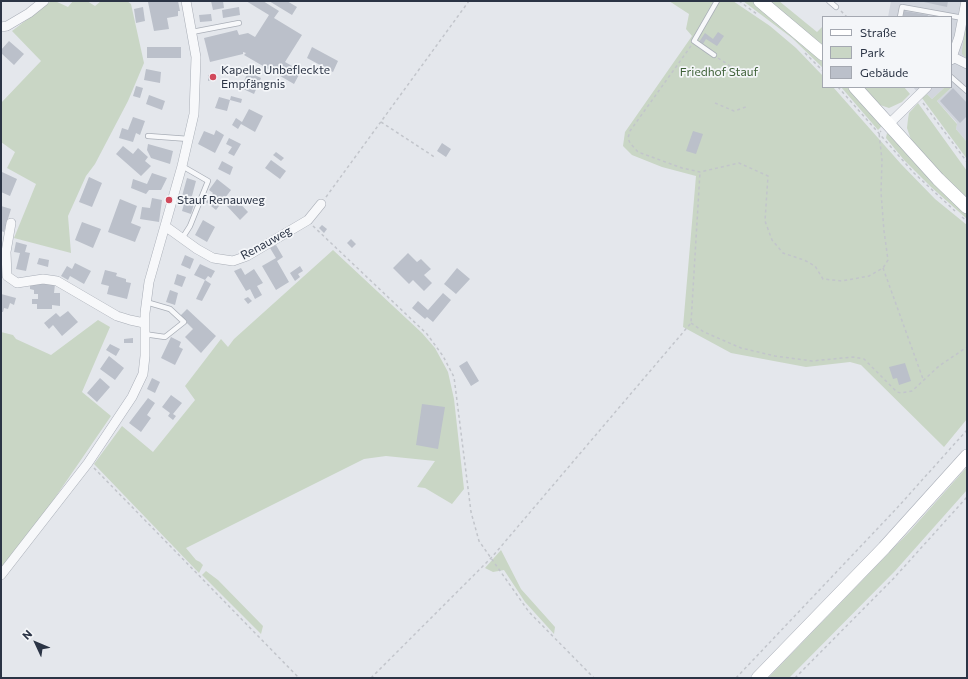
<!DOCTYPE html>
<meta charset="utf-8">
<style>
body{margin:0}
#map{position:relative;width:968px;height:679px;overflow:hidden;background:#e4e7ec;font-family:Commissioner,sans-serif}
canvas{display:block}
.frame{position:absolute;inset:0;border:2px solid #2b3445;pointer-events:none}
.legend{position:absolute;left:822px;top:16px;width:130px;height:72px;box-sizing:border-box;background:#f4f6f9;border:1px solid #a4a8b1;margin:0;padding:5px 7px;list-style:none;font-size:12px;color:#2b3445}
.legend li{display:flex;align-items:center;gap:8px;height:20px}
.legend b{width:20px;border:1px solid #a4a8b1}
.north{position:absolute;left:16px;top:623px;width:40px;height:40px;-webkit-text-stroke:3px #f4f6f9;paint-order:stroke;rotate:314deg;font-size:11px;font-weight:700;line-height:16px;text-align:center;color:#2b3445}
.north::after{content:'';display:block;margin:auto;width:14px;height:18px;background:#2b3445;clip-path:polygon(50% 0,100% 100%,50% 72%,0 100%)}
</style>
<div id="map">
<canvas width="968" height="679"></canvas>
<div class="frame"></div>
<ul class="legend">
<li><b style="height:5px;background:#fff"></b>Straße</li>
<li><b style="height:11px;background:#c9d6c5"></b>Park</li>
<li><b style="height:11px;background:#bbc0ca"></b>Gebäude</li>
</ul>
<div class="north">N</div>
</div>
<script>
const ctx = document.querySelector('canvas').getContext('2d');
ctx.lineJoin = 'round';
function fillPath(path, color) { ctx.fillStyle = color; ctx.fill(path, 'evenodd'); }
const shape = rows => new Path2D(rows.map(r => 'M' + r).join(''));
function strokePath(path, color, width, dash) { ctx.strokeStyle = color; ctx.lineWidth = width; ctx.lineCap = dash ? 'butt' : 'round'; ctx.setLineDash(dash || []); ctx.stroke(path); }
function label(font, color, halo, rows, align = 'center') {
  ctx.font = font + ' Commissioner,sans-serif'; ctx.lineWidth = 3.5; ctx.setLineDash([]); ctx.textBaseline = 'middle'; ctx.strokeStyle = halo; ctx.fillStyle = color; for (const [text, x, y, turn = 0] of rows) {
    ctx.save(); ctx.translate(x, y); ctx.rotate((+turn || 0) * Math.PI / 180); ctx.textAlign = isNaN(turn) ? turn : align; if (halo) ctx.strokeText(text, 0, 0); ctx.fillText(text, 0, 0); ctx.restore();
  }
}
const built = shape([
 [891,1,967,1,967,142,956,129,957,123,937,101,952,87,951,17,888,17],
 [913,87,945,87,932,99,927,94,922,98]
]);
const green = shape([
 [51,1,55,1,68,7,73,1,87,1,95,6,101,1,127,1,131,4,144,63,128,101,95,164,86,176,68,216,71,253,14,238,36,184,7,168,15,152,1,142,1,103,41,61,12,31],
 [669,1,733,1,770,26,796,48,823,76,823,87,833,87,901,164,935,199,967,225,967,419,944,447,861,365,850,362,806,367,731,353,683,327,696,176,662,167,632,155,623,146,625,132,692,36,686,29,689,14],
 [743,1,753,1,773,16,823,61,823,68,792,38],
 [767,1,779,1,817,32,823,26,823,48],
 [967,18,967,54,966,58,962,54,962,50],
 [951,86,952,87,937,101,957,124,956,129,967,142,967,159,922,98,927,94,932,99,945,87],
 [841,87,849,87,857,96,882,125,880,128,878,130],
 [862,87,904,87,910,94,902,102,889,108,880,105],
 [918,103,967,171,967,200,914,145,910,137,907,128,908,119,909,113],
 [887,133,967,212,967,219,930,186,904,160,886,138],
 [333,250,422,333,435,348,448,372,454,399,464,489,452,504,425,488,417,487,435,461,386,456,364,459,186,548,196,560,200,562,203,565,199,573,94,464,122,426,153,452,195,400,185,386,221,339,228,347,234,339],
 [98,320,110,327,82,392,111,416,50,505,1,568,1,332,13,335,16,339,51,355],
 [967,467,967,490,895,571,789,678,768,678,910,531],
 [501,550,521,589,555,627,554,634,525,602,504,570,493,572,485,568],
 [206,571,218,580,263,626,261,634,202,575]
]);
const building = shape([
 [159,1,178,1,180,11,178,11,178,16,167,18,169,29,154,31,148,2],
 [211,1,223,1,224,8,213,10],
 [246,1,263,1,279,11,274,18,302,35,285,62,301,71,294,84,244,55,246,53,243,52,243,54,210,62,204,38,237,30,239,35,248,33,255,37,269,15],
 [269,1,287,1,297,7,292,15],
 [919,1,948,1,947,7],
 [143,7,145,21,136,23,134,9],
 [239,7,240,15,223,18,222,10],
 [904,11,928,15,927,17,903,17],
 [211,14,212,21,200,22,199,15],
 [718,32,724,36,717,46,706,39,703,44,699,42,705,33,713,39],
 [9,41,24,54,14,65,1,53,1,50],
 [147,47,181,47,181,58,147,58],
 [312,47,338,61,333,72,307,58],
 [146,69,161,72,160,83,144,80],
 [248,72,261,78,254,94,241,88],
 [215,74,218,78,208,81,208,75],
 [136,86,143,88,140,98,133,96],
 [953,88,967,103,967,116,960,123,940,101],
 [149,95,165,101,162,110,146,104],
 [231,96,242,99,241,103,230,100],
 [219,97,230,100,227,111,215,108],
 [249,109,263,116,255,132,241,124,238,129,232,125,236,118,242,122],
 [133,117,145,121,140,135,136,133,133,142,119,138,122,128,128,130],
 [216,130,224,135,215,153,198,144,204,131,214,135],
 [693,131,703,134,696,154,686,151],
 [229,138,241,144,234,156,228,153,232,147,226,144],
 [442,143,451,149,446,157,437,151],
 [148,144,173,151,170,164,151,158,147,150],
 [123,146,133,154,138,148,148,157,145,161,151,166,141,176,116,154],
 [276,152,284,158,281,161,273,155],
 [271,160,286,171,280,179,265,168],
 [222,161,233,167,230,175,218,169],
 [2,172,17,179,10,196,1,192],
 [152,173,167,178,161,190,149,190,146,194,131,188,133,179,147,184],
 [89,177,102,183,92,207,79,202],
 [187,178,196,181,192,196,196,198,191,214,182,211,186,197,182,196],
 [217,179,231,190,216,210,206,202,213,193,209,190],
 [152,198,162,200,159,222,140,219,142,207,150,208],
 [235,198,248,212,240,220,227,206],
 [120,199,137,206,131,223,141,227,135,242,108,232],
 [1,206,11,209,4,232,1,231],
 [203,220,215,227,207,242,195,235],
 [82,222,101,229,93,248,75,240],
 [322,225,327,229,324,233,319,228],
 [351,239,356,244,352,248,347,243],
 [16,242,27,245,25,252,30,253,26,271,16,269,20,253,14,252],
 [276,245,283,257,277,261,289,282,276,290,262,266,276,258,270,248],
 [408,253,417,262,421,259,431,269,424,275,432,283,424,291,413,280,409,284,393,268],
 [185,255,194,259,190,269,181,265],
 [39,258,49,260,48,267,37,264],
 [75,263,91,271,84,284,70,276,68,280,61,276,67,266,72,269],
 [200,264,215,271,211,278,208,276,205,280,194,275],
 [300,266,303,271,298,274,300,277,295,281,290,273],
 [241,268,245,275,254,269,263,283,257,286,262,295,255,299,250,289,246,291,234,271],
 [457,268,470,279,456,294,444,284],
 [105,270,117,273,116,276,126,279,126,282,131,283,127,299,107,294,109,286,101,284],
 [177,274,186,277,182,287,174,284],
 [205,280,211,284,202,301,196,299],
 [30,284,55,284,54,293,60,293,60,306,52,305,52,309,37,309,37,304,32,304,32,299,38,299,38,294,34,294,34,290,30,289],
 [170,290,178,293,175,305,166,302],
 [443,293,451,300,433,322,427,317,425,319,412,308,418,301,428,310],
 [1,294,16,298,14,305,10,303,8,309,4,308,3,312,1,312],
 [248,297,252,301,248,304,244,299],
 [187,309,216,336,201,353,185,337,193,329,180,316],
 [68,311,78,322,62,336,53,325,49,329,44,323,56,313,60,317],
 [171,337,181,342,179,347,183,349,175,365,161,358],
 [133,338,133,343,124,343,124,339],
 [110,344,120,349,116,356,106,350],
 [109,356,124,368,115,380,100,369],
 [467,361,479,381,471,386,459,366],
 [905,363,911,381,899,385,897,378,893,379,889,367],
 [100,378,110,387,97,402,87,393],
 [152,378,160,382,155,393,147,389],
 [171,395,182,403,173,414,176,416,173,420,168,416,170,413,162,407],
 [148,398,155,403,147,415,151,418,141,432,129,423],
 [422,404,445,407,438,449,416,445]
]);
const path = shape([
 [739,1,757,14],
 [841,11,847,17],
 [691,46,630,131,628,138,630,143,638,152,682,168,700,172,739,163,768,176,765,221,772,240,783,253,804,260,815,266,823,279,842,281,869,276,883,268,888,260,884,231,881,192,882,160,879,133,881,131],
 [805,53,823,71],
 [718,58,742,74],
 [838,87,914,173,955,211],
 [715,103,734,111,746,107],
 [923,103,967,162],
 [381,122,436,158],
 [326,197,469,1],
 [962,217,967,221],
 [313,226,427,334,443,356,454,377,471,512,479,541,529,612,594,678],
 [883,268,923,379],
 [691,323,704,332,741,348,775,356,812,361,853,357,864,359,897,392,901,393,912,391,939,366,967,347],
 [94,468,299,678],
 [371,678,492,557,691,323,700,172],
 [736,678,897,508,967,430],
 [795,678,894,578,967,497]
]);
const lane = shape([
 [829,1,836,7],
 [900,17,902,7,963,18],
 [192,32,239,23],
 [714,55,694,41,717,1],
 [951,77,967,91],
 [148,136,189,139],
 [182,166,208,181,190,226,183,237],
 [144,334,165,337,184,322,170,309,146,302]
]);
const street = shape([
 [1,27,7,26,29,13,44,1],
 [953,57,967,64],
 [951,60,959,37,966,1],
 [889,124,927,87],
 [11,223,6,252,7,276,17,283,43,279,57,281,117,316,130,320,144,323],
 [165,226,197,249,213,258,233,261,247,256,308,220,321,204],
 [1,575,88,463,132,397,143,374,145,356,145,313,149,282,182,166,194,114,196,57,186,1]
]);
const secondary = shape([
 [760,1,823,54],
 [855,87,938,179,967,207],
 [758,678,884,548,967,456]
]);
const markers = [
 [213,77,4,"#d1495b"],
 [169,200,4,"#d1495b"]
];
const poiNames = [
 ["Kapelle Unbefleckte",221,70],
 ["Empfängnis",221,84],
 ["Stauf Renauweg",177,200]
];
const parkNames = [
 ["Friedhof Stauf",719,72]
];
const streetNames = [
 ["Renauweg",266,243,-29]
];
fillPath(built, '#d2d6de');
fillPath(green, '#c9d6c5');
fillPath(building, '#bbc0ca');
strokePath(lane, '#a9aeb7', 6);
strokePath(street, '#a9aeb7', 10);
strokePath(secondary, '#a9aeb7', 14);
strokePath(path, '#c2c5cb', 1.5, [3, 3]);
strokePath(lane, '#f7f8fa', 4.5);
strokePath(street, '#f7f8fa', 9);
strokePath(secondary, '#fff', 13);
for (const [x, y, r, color] of markers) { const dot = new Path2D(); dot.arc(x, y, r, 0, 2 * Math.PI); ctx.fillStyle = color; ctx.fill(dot); strokePath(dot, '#f4f6f9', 1.5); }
label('12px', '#2b3445', '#f4f6f9', poiNames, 'left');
label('12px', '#3f6138', '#f4f6f9', parkNames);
label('12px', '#2b3445', '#f4f6f9', streetNames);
</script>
